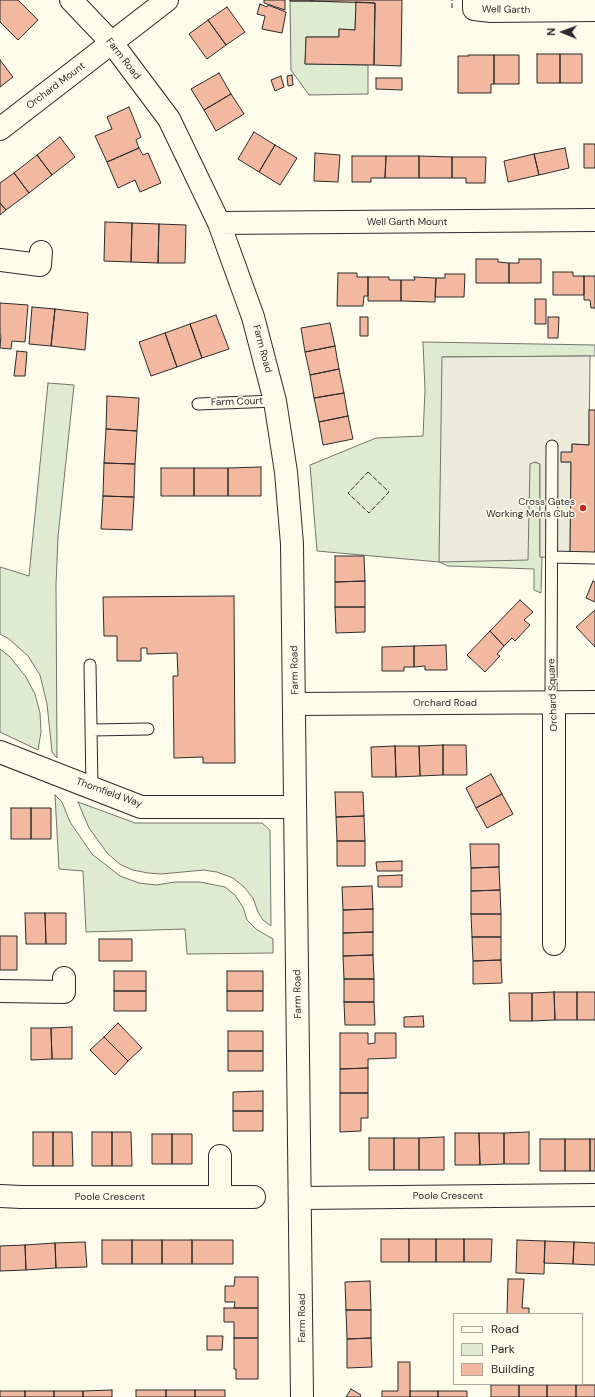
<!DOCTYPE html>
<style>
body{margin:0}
#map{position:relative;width:595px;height:1397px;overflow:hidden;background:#fdfbea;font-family:"DM Sans",sans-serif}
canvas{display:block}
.legend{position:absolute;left:453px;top:1313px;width:130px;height:72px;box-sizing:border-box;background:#fdfbea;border:1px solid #a9a89e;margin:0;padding:5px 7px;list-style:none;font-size:12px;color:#2b2b2b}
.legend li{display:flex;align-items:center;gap:8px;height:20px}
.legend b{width:20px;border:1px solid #a9a89e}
.north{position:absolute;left:543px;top:12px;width:40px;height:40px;-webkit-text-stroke:3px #fdfbea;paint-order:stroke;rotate:271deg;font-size:11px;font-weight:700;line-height:16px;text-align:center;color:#2b2b2b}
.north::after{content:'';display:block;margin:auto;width:14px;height:18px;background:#2b2b2b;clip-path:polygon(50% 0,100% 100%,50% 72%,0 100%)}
</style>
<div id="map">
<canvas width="595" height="1397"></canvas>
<ul class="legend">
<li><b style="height:5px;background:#fdfbea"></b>Road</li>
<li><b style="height:11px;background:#deebd1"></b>Park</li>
<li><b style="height:11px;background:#f2b8a0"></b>Building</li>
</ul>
<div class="north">N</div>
</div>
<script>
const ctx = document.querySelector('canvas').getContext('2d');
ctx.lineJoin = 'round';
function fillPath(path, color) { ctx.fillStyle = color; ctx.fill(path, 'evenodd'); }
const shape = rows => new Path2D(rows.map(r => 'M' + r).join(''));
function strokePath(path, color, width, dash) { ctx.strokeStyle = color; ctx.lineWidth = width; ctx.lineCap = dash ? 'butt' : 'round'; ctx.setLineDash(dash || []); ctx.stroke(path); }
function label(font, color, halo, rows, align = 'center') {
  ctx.font = font + ' "DM Sans",sans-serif'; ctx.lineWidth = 3; ctx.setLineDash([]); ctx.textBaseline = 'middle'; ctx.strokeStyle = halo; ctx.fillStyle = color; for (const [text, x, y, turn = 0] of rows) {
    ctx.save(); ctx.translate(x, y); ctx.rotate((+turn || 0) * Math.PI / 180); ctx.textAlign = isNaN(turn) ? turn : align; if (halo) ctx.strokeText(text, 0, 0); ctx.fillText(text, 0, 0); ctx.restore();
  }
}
const green = shape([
 [290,1,356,2,355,30,339,29,339,37,306,37,305,64,368,65,368,94,309,95,291,70,290,1],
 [423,342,595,345,595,356,442,357,530,463,535,462,540,464,540,557,542,557,541,593,534,590,534,569,448,566,439,562,317,551,310,465,376,438,423,436,425,390,423,342],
 [48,383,74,385,58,537,56,585,57,758,52,752,47,704,40,675,28,656,9,639,0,634,0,567,29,576,48,383],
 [0,649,10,657,26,677,35,694,40,713,41,732,38,750,0,732,0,649],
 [55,795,62,802,70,822,92,854,120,876,139,883,156,885,175,882,200,882,225,887,235,895,243,907,247,920,256,929,273,939,273,953,187,954,185,929,86,932,83,871,59,869,55,795],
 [78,802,135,823,262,823,270,830,271,926,263,920,258,912,253,898,244,887,233,878,217,872,204,870,161,874,148,873,133,870,121,865,108,854,89,828,78,802]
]);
const parking = shape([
 [590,356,589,445,572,444,572,452,561,462,571,462,570,558,540,557,540,464,535,462,530,464,528,560,439,562,442,357,590,356]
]);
const building = shape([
 [0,0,18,0,38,20,18,40,0,22,0,0],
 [264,0,285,0,285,10,264,3,264,0],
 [290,0,312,0,312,1,290,1,290,0],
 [312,0,402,0,401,66,374,65,375,3,312,1,312,0],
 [356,2,375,3,374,65,305,64,306,37,339,37,339,29,355,30,356,2],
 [260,4,267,7,268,5,286,12,282,33,262,29,265,16,257,14,260,4],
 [227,7,245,32,226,45,208,20,227,7],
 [208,20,226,45,207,59,189,34,208,20],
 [537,54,560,54,560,83,537,83,537,54],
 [560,54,582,54,582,83,560,83,560,54],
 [469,55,494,55,494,84,491,84,491,93,458,93,458,56,469,56,469,55],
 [494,55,519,55,519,84,494,84,494,55],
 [0,60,13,77,0,87,0,60],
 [219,73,231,94,204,110,191,89,219,73],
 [292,75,293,85,288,86,287,76,292,75],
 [281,76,284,87,275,91,271,80,281,76],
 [376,78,402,78,402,90,376,89,376,78],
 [231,94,244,114,216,131,204,110,231,94],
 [129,107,141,137,136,140,139,148,107,162,95,136,112,129,107,117,129,107],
 [254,132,275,145,259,172,238,159,254,132],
 [60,137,75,157,52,175,37,155,60,137],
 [584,144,595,144,595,168,584,168,584,144],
 [275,145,297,158,280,185,259,172,275,145],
 [139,148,143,155,148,153,161,183,140,192,135,180,118,188,107,162,139,148],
 [565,148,569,168,539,175,534,154,565,148],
 [315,153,340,155,338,182,314,181,315,153],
 [534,154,539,175,508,182,504,161,534,154],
 [37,155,52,175,29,193,14,173,37,155],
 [352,156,386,156,385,178,371,178,371,182,352,182,352,156],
 [386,156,419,156,419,178,385,178,386,156],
 [419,156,452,157,452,178,419,178,419,156],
 [452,157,486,157,485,183,466,183,466,178,452,178,452,157],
 [14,173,29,193,6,210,0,203,0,183,14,173],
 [0,203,6,210,0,215,0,203],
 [105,222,132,223,131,262,104,261,105,222],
 [132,223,159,224,158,263,131,262,132,223],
 [159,224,186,225,185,263,158,263,159,224],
 [476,259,498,259,498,262,509,263,509,283,476,283,476,259],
 [519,259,541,259,541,283,509,283,509,263,519,263,519,259],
 [553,272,573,272,573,276,584,276,584,295,553,295,553,272],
 [338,273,357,273,357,277,368,277,368,296,364,296,363,306,337,306,338,273],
 [445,274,465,274,464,297,435,297,436,278,445,278,445,274],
 [584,276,595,276,595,308,591,308,590,300,584,300,584,276],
 [368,277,389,277,389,280,401,280,401,301,368,301,368,277],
 [414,277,436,278,435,302,401,301,401,280,415,280,414,277],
 [535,299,546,299,546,324,535,324,535,299],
 [0,303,28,305,25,342,12,341,11,349,0,348,1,335,0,334,0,303],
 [32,307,55,309,51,346,29,344,32,307],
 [55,309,88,313,85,350,51,346,55,309],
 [216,315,229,349,202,358,190,324,216,315],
 [360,317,368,317,368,336,360,336,360,317],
 [548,317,559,317,558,338,548,338,548,317],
 [330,323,335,346,305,352,301,328,330,323],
 [190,324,202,358,177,367,165,333,190,324],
 [165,333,177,367,151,376,139,342,165,333],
 [335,346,339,369,310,375,305,352,335,346],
 [17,351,27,352,25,376,14,376,17,351],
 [339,369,344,393,314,398,310,375,339,369],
 [344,393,348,416,319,422,314,398,344,393],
 [107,396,139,398,137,431,106,429,107,396],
 [589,410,595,410,595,554,570,554,571,462,561,462,561,452,572,452,572,444,589,445,589,410],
 [348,416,353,439,323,445,319,422,348,416],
 [106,429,137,431,135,464,104,463,106,429],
 [104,463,135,464,134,497,103,496,104,463],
 [261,467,261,496,228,496,228,468,261,467],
 [161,468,194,468,194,496,161,496,161,468],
 [194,468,228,468,228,496,194,496,194,468],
 [103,496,134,497,132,530,101,529,103,496],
 [335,556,364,556,365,581,335,582,335,556],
 [365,581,365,607,335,607,335,582,365,581],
 [593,581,595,582,595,602,586,598,593,581],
 [234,596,235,763,203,763,203,757,174,758,173,676,178,676,177,653,147,654,147,648,141,648,141,661,117,661,117,636,104,636,103,597,234,596],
 [520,600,533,612,524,620,530,625,515,641,512,638,504,646,490,631,520,600],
 [335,607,365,607,365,632,336,633,335,607],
 [595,610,595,647,576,627,595,610],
 [490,631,504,646,497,654,500,656,485,672,467,655,490,631],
 [446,645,447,670,425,670,425,666,414,667,414,646,446,645],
 [414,646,414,667,404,667,404,671,382,671,382,647,414,646],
 [443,745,443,775,420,776,419,746,443,745],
 [443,745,466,745,467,775,443,775,443,745],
 [395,746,396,777,372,777,371,747,395,746],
 [395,746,419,746,420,776,396,777,395,746],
 [491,774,502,794,476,808,466,788,491,774],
 [335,792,363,792,364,816,336,817,335,792],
 [502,794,513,814,487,828,476,808,502,794],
 [11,808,31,808,31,839,11,839,11,808],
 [31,808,51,808,51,839,31,839,31,808],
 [364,816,365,841,337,841,336,817,364,816],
 [337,841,365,841,365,866,337,866,337,841],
 [470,844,499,844,499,867,471,868,470,844],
 [402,861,402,871,377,871,376,862,402,861],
 [499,867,500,890,471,891,471,868,499,867],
 [402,875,402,887,378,887,378,876,402,875],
 [372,886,373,909,343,910,342,887,372,886],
 [500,890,501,914,471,914,471,891,500,890],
 [373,909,373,932,343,933,343,910,373,909],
 [25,913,45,913,46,944,26,944,25,913],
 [45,913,66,913,66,944,46,944,45,913],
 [471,914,501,914,501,937,472,937,471,914],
 [373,932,373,955,343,956,343,933,373,932],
 [0,936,17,936,17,970,0,970,0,936],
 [472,937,501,937,501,960,473,961,472,937],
 [99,939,132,939,132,961,99,961,99,939],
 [373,955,374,979,344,979,343,956,373,955],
 [501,960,502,983,473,984,473,961,501,960],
 [114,971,146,971,146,991,114,991,114,971],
 [227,971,263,971,263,991,227,991,227,971],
 [344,979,374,979,374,1002,344,1002,344,979],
 [114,991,146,991,146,1011,114,1011,114,991],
 [227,991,263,991,263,1011,227,1011,227,991],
 [554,992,577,992,577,1020,555,1020,554,992],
 [554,992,555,1020,532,1021,532,993,554,992],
 [577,992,595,992,595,1020,577,1020,577,992],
 [509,993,532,993,532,1021,510,1021,509,993],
 [344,1002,374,1002,375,1025,345,1025,344,1002],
 [423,1016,424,1027,404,1027,404,1017,423,1016],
 [118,1023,142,1048,128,1061,104,1037,118,1023],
 [72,1027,72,1059,52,1059,51,1028,72,1027],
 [31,1028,51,1028,52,1059,31,1060,31,1028],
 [228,1031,263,1031,263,1051,228,1051,228,1031],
 [340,1033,368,1033,368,1044,375,1043,375,1033,396,1033,396,1058,368,1059,368,1068,340,1069,340,1033],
 [104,1037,128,1061,115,1075,90,1050,104,1037],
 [228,1051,263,1051,263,1071,228,1071,228,1051],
 [368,1068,368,1093,340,1093,340,1069,368,1068],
 [263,1091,263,1111,233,1111,233,1092,263,1091],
 [340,1093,368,1093,368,1118,361,1118,361,1131,340,1132,340,1093],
 [233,1111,263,1111,263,1131,233,1131,233,1111],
 [33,1132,53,1132,53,1166,33,1166,33,1132],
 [53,1132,72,1132,73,1166,53,1166,53,1132],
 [92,1132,112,1132,112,1166,92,1166,92,1132],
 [112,1132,131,1132,132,1166,112,1166,112,1132],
 [529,1132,529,1164,504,1164,504,1133,529,1132],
 [455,1133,479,1133,480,1165,455,1165,455,1133],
 [479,1133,504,1133,504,1164,480,1165,479,1133],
 [152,1134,172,1134,172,1164,152,1164,152,1134],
 [172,1134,192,1134,192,1164,172,1164,172,1134],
 [444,1137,444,1170,419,1170,419,1138,444,1137],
 [369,1138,394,1138,394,1170,369,1170,369,1138],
 [394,1138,419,1138,419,1170,394,1170,394,1138],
 [540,1139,565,1139,565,1171,540,1171,540,1139],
 [565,1139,590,1139,590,1171,565,1171,565,1139],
 [590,1139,595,1139,595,1171,590,1171,590,1139],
 [381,1239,409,1239,409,1262,381,1262,381,1239],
 [409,1239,436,1239,436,1262,409,1262,409,1239],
 [436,1239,464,1239,464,1262,436,1262,436,1239],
 [464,1239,492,1239,491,1262,464,1262,464,1239],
 [102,1240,132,1240,132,1264,102,1264,102,1240],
 [132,1240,162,1240,162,1264,132,1264,132,1240],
 [162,1240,192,1240,192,1264,162,1264,162,1240],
 [192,1240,233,1240,233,1264,192,1264,192,1240],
 [517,1240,545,1241,544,1274,516,1273,517,1240],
 [545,1241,574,1242,573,1264,544,1263,545,1241],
 [85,1242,87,1267,56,1268,55,1243,85,1242],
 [574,1242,595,1243,595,1265,573,1264,574,1242],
 [55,1243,56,1268,26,1270,25,1245,55,1243],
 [25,1245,26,1270,0,1271,0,1246,25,1245],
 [235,1277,258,1277,258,1308,234,1308,235,1302,225,1302,225,1286,234,1286,235,1277],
 [508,1279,524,1279,522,1308,529,1308,529,1314,507,1314,508,1279],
 [370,1281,371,1310,346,1310,345,1282,370,1281],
 [224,1308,258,1308,258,1338,234,1338,234,1322,224,1322,224,1308],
 [346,1310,371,1310,371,1338,347,1339,346,1310],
 [207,1336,223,1336,222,1350,207,1350,207,1336],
 [234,1338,258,1338,258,1379,236,1379,236,1369,234,1369,234,1338],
 [371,1338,372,1367,347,1368,347,1339,371,1338],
 [398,1362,410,1362,410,1397,382,1397,382,1391,398,1391,398,1362],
 [491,1385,519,1385,519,1397,491,1397,491,1385],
 [519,1385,547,1385,547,1397,519,1397,519,1385],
 [547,1385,576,1385,576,1397,547,1397,547,1385],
 [576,1385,595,1385,595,1397,576,1397,576,1385],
 [351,1389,361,1395,360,1397,346,1397,351,1389],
 [112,1390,112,1397,83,1397,83,1391,112,1390],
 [136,1390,166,1390,166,1397,136,1397,136,1390],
 [166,1390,195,1390,195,1397,166,1397,166,1390],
 [195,1390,225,1390,225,1397,195,1397,195,1390],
 [0,1391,25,1391,25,1397,0,1397,0,1391],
 [25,1391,54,1391,54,1397,25,1397,25,1391],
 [54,1391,83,1391,83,1397,54,1397,54,1391],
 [410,1391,438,1391,438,1397,410,1397,410,1391],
 [438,1391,467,1391,467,1397,438,1397,438,1391]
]);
const service = shape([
 [198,404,275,401],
 [552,446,551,696,554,703],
 [552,557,595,558],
 [90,665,92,788],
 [91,730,148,729]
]);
const minor = shape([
 [71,0,112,43,169,119,219,223,253,317,275,401,286,472,292,544,302,1397],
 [474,0,474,9,491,11,595,10],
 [0,129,167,0],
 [219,223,595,220],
 [0,260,40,265,41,252],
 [554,703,554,944],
 [295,704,595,702],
 [0,752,141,807,295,807],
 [0,991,64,992,64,978],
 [220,1156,220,1197],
 [0,1196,21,1197,254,1197],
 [301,1198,595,1195]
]);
const fence = shape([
 [452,8,452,0],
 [368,472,389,492,369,513,348,493,368,472]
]);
const markers = [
 [583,508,4,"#c62828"]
];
const streetNames = [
 ["Well Garth",506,10,1],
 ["Farm Road",123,59,52],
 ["Orchard Mount",56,86,-37],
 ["Well Garth Mount",407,222],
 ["Farm Road",262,349,75],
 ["Farm Court",237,402,-2],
 ["Farm Road",295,670,-91],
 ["Orchard Square",553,695,-92],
 ["Orchard Road",445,703],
 ["Thornfield Way",109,793,20],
 ["Farm Road",298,994,-91],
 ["Poole Crescent",448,1196],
 ["Poole Crescent",110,1197],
 ["Farm Road",302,1318,-90]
];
const poiNames = [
 ["Cross Gates",575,502],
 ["Working Mens Club",575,514]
];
fillPath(green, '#deebd1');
strokePath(green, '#74746e', 1);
fillPath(parking, '#eceadb');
strokePath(parking, '#74746e', 1);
fillPath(building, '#f2b8a0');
strokePath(building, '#2b2b2b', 1);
strokePath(service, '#2b2b2b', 13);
strokePath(minor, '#2b2b2b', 24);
strokePath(service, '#fdfbea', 11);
strokePath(minor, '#fdfbea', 22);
strokePath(fence, '#2b2b2b', 1, [5, 2]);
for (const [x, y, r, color] of markers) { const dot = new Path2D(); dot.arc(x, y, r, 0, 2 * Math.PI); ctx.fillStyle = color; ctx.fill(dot); strokePath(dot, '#fdfbea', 1.5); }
label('10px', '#2b2b2b', '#fdfbea', streetNames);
label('10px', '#2b2b2b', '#fdfbea', poiNames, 'right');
</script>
